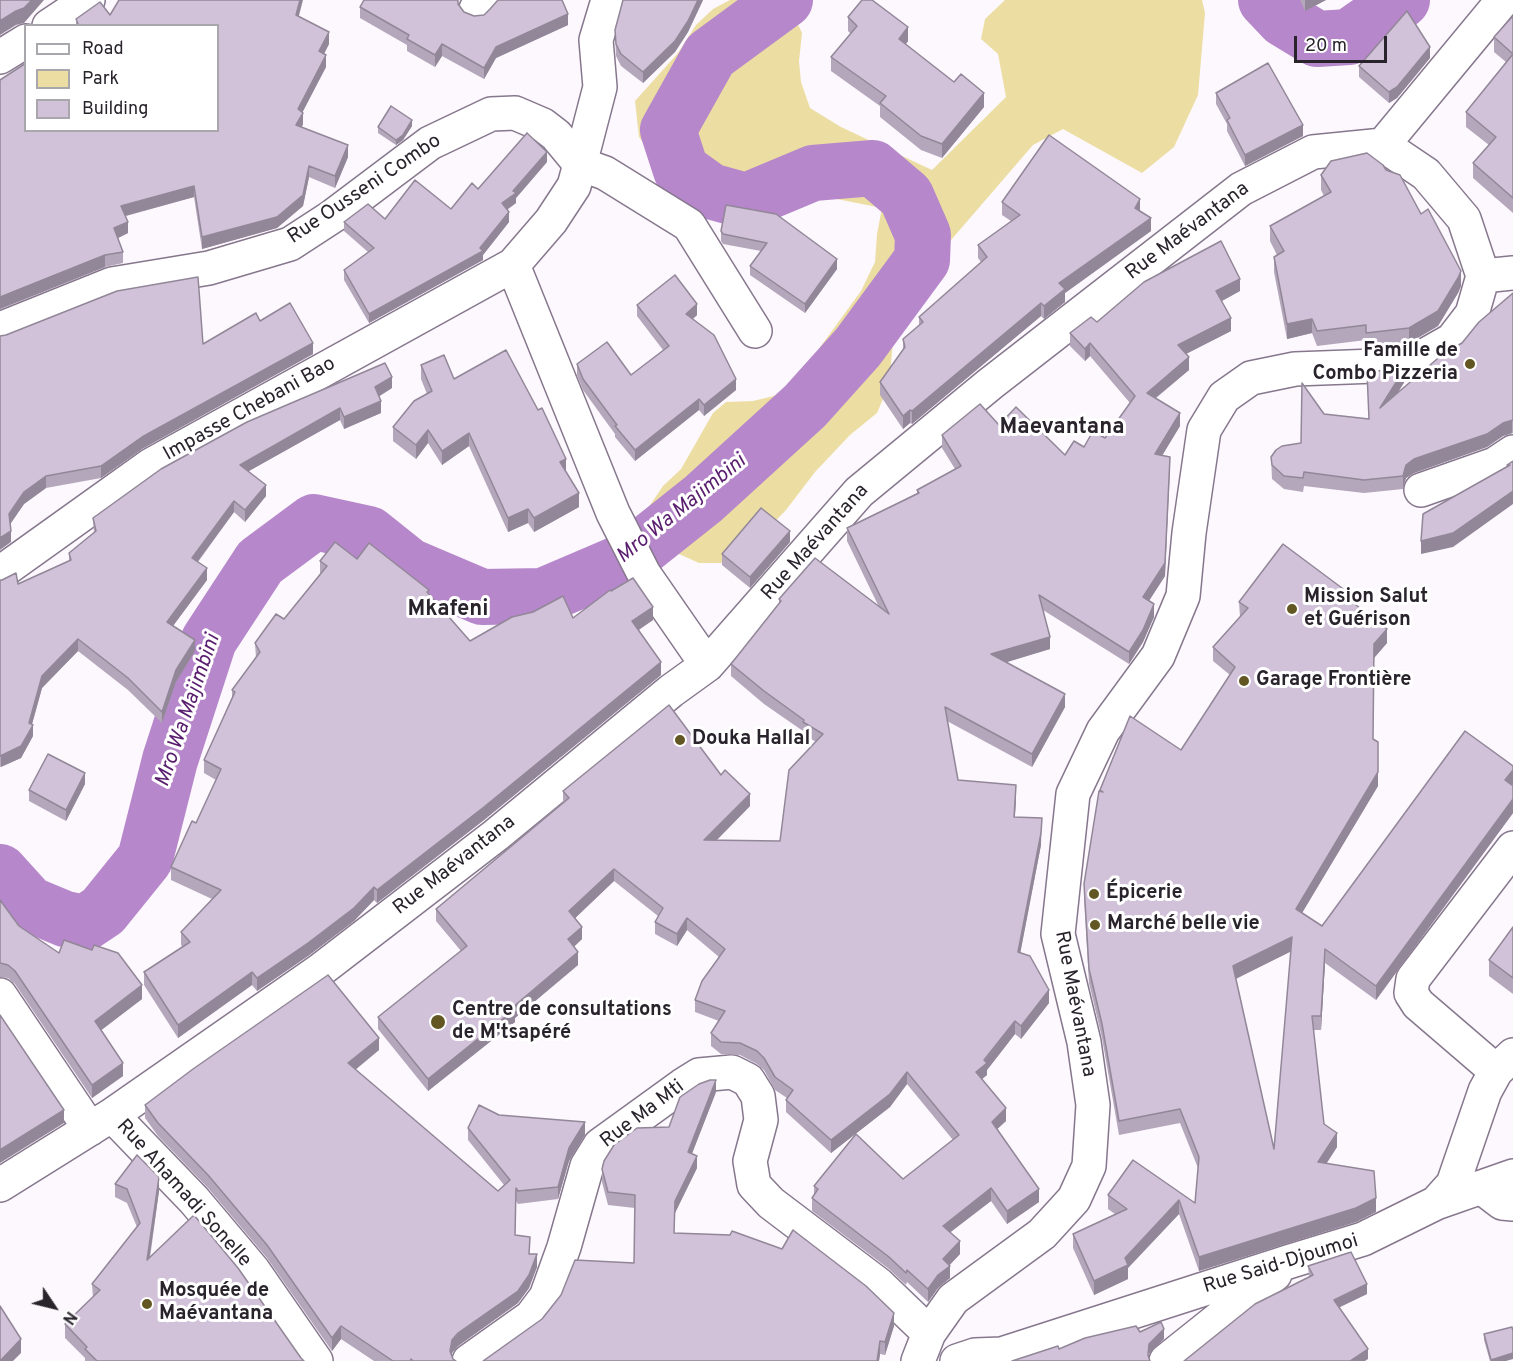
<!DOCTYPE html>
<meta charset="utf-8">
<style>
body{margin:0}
#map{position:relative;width:1513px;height:1361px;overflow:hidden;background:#fcf8fd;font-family:Overpass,sans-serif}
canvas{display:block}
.legend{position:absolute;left:24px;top:24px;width:195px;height:108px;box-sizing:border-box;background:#fff;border:2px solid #a9a7ab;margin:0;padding:8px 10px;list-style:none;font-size:18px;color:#29232c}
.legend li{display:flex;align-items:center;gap:12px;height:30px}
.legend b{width:30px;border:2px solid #a9a7ab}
.north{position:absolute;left:24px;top:1277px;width:60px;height:60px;-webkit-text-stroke:4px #fff;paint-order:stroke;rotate:125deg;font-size:16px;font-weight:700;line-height:24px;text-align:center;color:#29232c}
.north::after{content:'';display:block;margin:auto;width:21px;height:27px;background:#29232c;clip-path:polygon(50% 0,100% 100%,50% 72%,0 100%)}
.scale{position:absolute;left:1294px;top:36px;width:93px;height:27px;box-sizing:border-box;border:3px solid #29232c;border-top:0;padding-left:8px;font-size:18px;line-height:21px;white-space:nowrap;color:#29232c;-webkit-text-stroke:4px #fff;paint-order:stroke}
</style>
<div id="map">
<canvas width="1513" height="1361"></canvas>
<ul class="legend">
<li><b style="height:8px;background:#fff"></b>Road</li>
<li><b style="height:16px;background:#ecdea3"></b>Park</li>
<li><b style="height:16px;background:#d1c1d9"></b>Building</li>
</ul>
<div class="north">N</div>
<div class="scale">20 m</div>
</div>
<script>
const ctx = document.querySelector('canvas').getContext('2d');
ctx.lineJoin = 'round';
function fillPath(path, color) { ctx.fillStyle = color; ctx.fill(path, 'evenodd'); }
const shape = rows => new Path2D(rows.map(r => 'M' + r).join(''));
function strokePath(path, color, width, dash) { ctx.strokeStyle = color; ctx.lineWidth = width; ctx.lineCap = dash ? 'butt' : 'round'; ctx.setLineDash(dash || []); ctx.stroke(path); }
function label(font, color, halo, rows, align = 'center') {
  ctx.font = font + ' Overpass,sans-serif'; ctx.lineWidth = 6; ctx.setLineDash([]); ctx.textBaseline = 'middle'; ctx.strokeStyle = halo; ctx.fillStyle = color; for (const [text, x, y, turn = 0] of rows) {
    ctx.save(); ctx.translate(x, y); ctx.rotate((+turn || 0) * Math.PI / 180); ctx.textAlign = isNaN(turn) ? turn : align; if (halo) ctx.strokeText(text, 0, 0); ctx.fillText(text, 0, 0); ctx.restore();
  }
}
const green = shape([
 [730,0,782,0,790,8,802,33,799,61,801,82,810,108,841,127,932,170,1006,97,998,54,981,39,985,19,1005,0,1202,0,1205,13,1198,95,1174,147,1142,173,1063,129,1033,145,920,276,910,291,895,320,889,385,877,413,850,435,815,472,786,510,761,536,730,563,699,563,679,554,656,536,648,508,663,486,681,469,713,413,726,402,753,401,782,394,810,361,861,291,875,262,877,234,882,208,741,180,708,178,664,171,639,137,635,101,678,53,696,25,713,9]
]);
const river = shape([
 [1266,0,1284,19,1317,39,1349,37,1402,0],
 [0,872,29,904,65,919,85,923,103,911,145,859,170,760,209,640,260,562,314,522,369,534,409,566,482,597,543,596,625,561,703,499,805,406,858,347,922,260,923,235,906,196,873,168,813,173,746,201,710,191,681,170,668,130,710,55,785,0]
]);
const minor = shape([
 [608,0,596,40,600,87,580,164,605,173,689,225,755,331],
 [476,9,483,0],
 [49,26,88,0],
 [0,57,26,41],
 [1383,145,1503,0],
 [1483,276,1513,273],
 [0,329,112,284,209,268,290,244,333,216,430,143,491,114,515,113,543,125,556,135,580,164,574,186,551,221,513,265,613,513,644,574,707,665],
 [1421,490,1495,464,1513,452],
 [0,573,151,465,513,265],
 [0,995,90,1129],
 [1496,1071,1418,1004,1411,993,1413,979,1513,848],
 [112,1115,194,1200,253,1270,316,1361],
 [0,1185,112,1115,319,971,496,835,671,691,707,665,859,492,990,384,1241,189,1313,152,1383,145,1426,174,1464,219,1483,276,1472,314,1452,340,1415,361,1375,366,1295,369,1251,378,1224,397,1204,430,1189,533,1183,596,1158,656,1103,731,1073,794,1058,934,1084,1042,1093,1105,1089,1166,1074,1199,1042,1234,953,1299,929,1333,918,1361],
 [1481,1187,1502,1203,1513,1204],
 [1436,1203,1513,1176],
 [469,1361,531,1317,546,1297,564,1247,587,1166,600,1145,683,1085,699,1075,732,1072,748,1080,758,1096,761,1120,750,1161,754,1185,771,1203,878,1284,929,1333],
 [957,1361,975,1355,1002,1354,1291,1261,1363,1239,1436,1203,1453,1184,1485,1091,1496,1071,1513,1055],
 [1166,1361,1275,1274]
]);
const wall = shape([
 [703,0,688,32,675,52,643,83,621,66,616,56,615,30],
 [1300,0,1326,0,1305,11],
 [459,4,464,12,474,16,568,25,496,58,484,79,442,56,435,67,407,51,407,45,360,18,360,7],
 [110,15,299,16,329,44,324,54,326,67,302,112,303,124,302,127,348,157,335,188,309,177,303,206,277,228,202,249,194,197,126,216,128,233,118,238,123,252,123,263,105,267,0,309,0,80,218,26,76,26,76,19],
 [1513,16,1513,213,1473,178,1473,163,1489,145,1466,127,1466,112,1506,62,1494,52,1494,37],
 [848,17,908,41,906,44,984,107,942,158,921,150,880,117,880,106,831,71,831,57,851,34,848,31],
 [1430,58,1397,98,1389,103,1359,77,1359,66],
 [1216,93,1303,136,1245,166,1227,131,1227,124,1216,104],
 [412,126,403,140,396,145,378,133,378,127],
 [547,162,516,198,516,203,507,210,509,222,483,255,483,260,369,323,344,280,344,270,368,252,344,231,344,222,385,219,451,209,478,189],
 [1386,170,1461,286,1458,293,1438,326,1409,343,1366,348,1366,340,1317,346,1312,333,1287,339,1274,272,1274,257,1277,255,1270,241,1270,226,1324,196,1321,190,1321,175],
 [1002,202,1140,211,1151,231,1065,293,1065,302,1044,319,1041,316,912,424,910,423,903,429,880,395,880,382,903,349,903,339,919,326,919,317,981,262,978,258,978,245,1011,221,1002,215],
 [726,205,837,269,805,313,750,275,750,266,761,251,723,244,721,241,721,231],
 [1240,291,1222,301,1231,331,1186,354,1189,370,1156,398,1180,426,1162,456,1170,470,1165,576,1149,601,1154,617,1143,642,1129,664,1043,610,1050,649,1006,662,1065,707,1032,767,947,721,958,780,1016,798,1015,817,1042,818,1041,845,1020,953,1049,1003,1021,1039,1015,1034,987,1070,987,1075,982,1079,1006,1121,997,1129,1039,1202,1007,1224,991,1201,950,1232,960,1254,949,1265,950,1278,938,1288,928,1302,907,1282,906,1285,889,1269,812,1211,812,1198,814,1195,814,1186,903,1179,953,1140,907,1084,890,1107,831,1153,786,1112,786,1100,787,1098,775,1090,764,1070,757,1064,740,1055,721,1054,711,1046,711,1033,719,1021,695,1012,695,1000,719,957,687,930,677,946,655,934,655,922,658,916,614,881,575,918,582,939,574,947,578,965,515,1018,515,1022,428,1091,378,1029,378,1017,461,951,436,921,436,909,563,802,563,791,721,775,750,806,716,841,780,841,816,742,803,734,803,731,764,704,731,676,731,664,779,604,779,599,879,607,847,541,847,528,917,493,917,490,955,469,942,448,942,435,999,425,1065,455,1105,438,1130,403,1090,356,1085,361,1070,346,1070,333,1097,322],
 [1513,293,1513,433,1503,436,1487,447,1414,473,1406,478,1403,489,1364,493,1304,486,1303,492,1284,489,1272,479,1271,457,1301,443,1324,414,1369,419,1367,372,1405,381,1397,393,1462,343],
 [637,305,697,315,693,319,736,390,704,416,699,410,635,461,615,437,615,434,583,390,577,375,577,364,631,375,663,350,637,316],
 [260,321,313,354,142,449,101,478,46,488,24,504,10,524,11,542,0,336,203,344],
 [421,365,454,379,566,471,579,507,534,532,528,523,508,532,469,446,442,465,428,443,416,459,393,441,393,427,427,394,421,379],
 [392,388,379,396,381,413,344,429,340,420,249,471,266,496,245,522,234,512,198,562,207,580,173,626,195,651,176,682,162,723,128,690,78,651,42,688,32,725,33,736,21,758,0,767,0,580,18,584,69,561,69,553,94,533,93,518,161,469],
 [790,542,750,588,722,565,722,554],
 [357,559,429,593,470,641,573,618,611,591,653,620,639,630,661,675,484,820,377,903,374,900,354,921,308,956,257,991,252,985,178,1038,144,985,144,972,183,947,181,945,181,932,212,899,171,880,171,867,196,823,216,780,204,773,204,760,232,697,232,690,256,658,255,643,284,619,320,574,320,561],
 [1350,600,1387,643,1374,658,1373,739,1378,786,1302,913,1322,926,1513,766,1513,813,1376,1000,1325,963,1321,1030,1313,1030,1324,1124,1337,1147,1327,1163,1376,1212,1356,1222,1199,1271,1179,1214,1128,1268,1128,1279,1094,1295,1073,1248,1073,1234,1115,1214,1108,1209,1108,1195,1195,1203,1198,1168,1180,1123,1119,1135,1102,1038,1089,983,1084,898,1084,884,1100,790,1181,750,1230,675,1213,661,1213,647,1240,617,1239,602],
 [1291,951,1274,1149,1236,979],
 [85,784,66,821,29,801,29,790],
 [0,900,19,926,59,953,142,999,101,1030,123,1076,92,1098,15,984,8,978,0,977],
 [1513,927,1513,994,1489,976,1489,960],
 [379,1050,355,1069,498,1191,504,1185,468,1140,468,1128,499,1115,585,1135,569,1161,558,1199,518,1204,516,1201,515,1235,530,1254,537,1267,529,1288,518,1303,458,1346,452,1353,452,1355,453,1359,456,1361,374,1361,341,1339,332,1351,267,1258,208,1188,158,1136,145,1118,145,1105],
 [716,1092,692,1153,697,1168,675,1213,674,1233,894,1326,885,1355,880,1354,879,1361,483,1361,634,1263,635,1208,608,1205,602,1182,602,1169,669,1127],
 [115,1184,159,1191,150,1258,304,1361,85,1361,85,1358,65,1338,65,1324,93,1298,92,1284,137,1227,127,1203,115,1197],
 [1308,1266,1367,1294,1339,1307,1368,1359,1309,1277],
 [1484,1334,1506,1361,1490,1361,1484,1340]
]);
const shadedWall = shape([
 [32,0,44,0,24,23,16,25,0,35,0,21],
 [300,0,303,0,296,27,296,15],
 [698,0,703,0,688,32,675,52,643,83,643,72],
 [1305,0,1326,0,1305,11],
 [568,14,568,25,496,58,484,79,484,68,496,47],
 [908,27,908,41,899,53,899,39],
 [329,32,329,44,319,63,319,51],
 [442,44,442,56,435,67,435,55],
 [1430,47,1430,58,1397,98,1389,103,1389,92],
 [326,55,326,67,298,121,298,109],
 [984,93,984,107,942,158,942,144],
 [303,113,303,124,296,136,296,125],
 [412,120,412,126,403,140,396,145,396,140],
 [1303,125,1303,136,1245,166,1245,155],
 [348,145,348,157,335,188,335,176],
 [547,152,547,162,516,198,516,203,502,213,502,203],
 [309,166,309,177,303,206,277,228,202,249,202,237],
 [194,186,194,197,121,217,121,206],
 [1140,199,1140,212,1135,208],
 [509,212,509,222,483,255,483,260,369,323,369,314,480,248],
 [1151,218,1151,231,1065,293,1065,302,1044,319,1044,306,1059,283],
 [128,222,128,233,114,240,114,228],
 [105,255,105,267,0,309,0,297],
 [837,259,837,269,805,313,805,304],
 [1461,271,1461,286,1458,293,1438,326,1409,343,1409,328],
 [1240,279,1240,291,1216,304,1216,291],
 [1041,303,1041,316,912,424,912,411],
 [697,304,697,315,686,325,686,314],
 [1231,318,1231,331,1178,358,1178,345],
 [1312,319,1312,333,1287,339,1287,324],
 [313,343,313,354,142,449,101,478,101,466,142,437],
 [1090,343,1090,356,1085,361,1085,349],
 [1189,357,1189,370,1147,405,1147,393],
 [1405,368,1405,381,1380,422,1380,408],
 [392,377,392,388,375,399,375,387],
 [736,379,736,390,704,416,704,405],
 [699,399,699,410,635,461,635,450],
 [381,401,381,413,344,429,344,417],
 [340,408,340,420,240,476,240,465],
 [910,410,910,423,903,429,903,416],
 [1180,413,1180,426,1155,467,1155,454],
 [1512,420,1512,433,1503,436,1487,447,1414,473,1406,478,1403,489,1403,476,1406,465,1414,459,1503,423],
 [428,430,428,443,416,459,416,445],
 [469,433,469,446,442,465,442,451],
 [1170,457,1165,576,1143,610,1143,597],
 [566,459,566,473,560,462],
 [46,476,46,488,24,504,9,526,9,514,24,492],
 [266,485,266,496,245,522,245,510],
 [1511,491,1513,491,1513,504,1453,547,1421,554,1421,541],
 [579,493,579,507,534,532,534,518],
 [234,501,234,512,192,569,192,558],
 [528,509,528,523,508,532,508,518],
 [11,531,11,542,0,550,0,538],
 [790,531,790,542,750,588,750,577],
 [207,568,207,580,167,634,167,622],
 [1154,604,1154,617,1143,642,1129,664,1129,652],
 [653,607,653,620,632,634,632,621],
 [1387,629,1387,643,1374,658,1374,644],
 [1050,637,1050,649,991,667,991,654],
 [78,639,78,651,42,688,31,727,33,725,33,736,21,758,1,767,1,756,29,723,42,676],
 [195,640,195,651,176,682,162,723,162,712,176,670],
 [661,662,661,675,484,820,377,903,377,890],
 [1065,694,1065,707,1032,767,1032,754],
 [1378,742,1378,786,1296,923,1296,909],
 [1513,770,1513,784,1505,794,1505,780],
 [85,773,85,784,66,821,66,810],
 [1016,785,1016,798,1014,830,1014,817],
 [750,794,750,806,704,853,704,840],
 [1513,799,1513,813,1376,1000,1376,986],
 [1041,833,1041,845,1018,965,1018,952],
 [614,869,614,881,569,924,569,911],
 [374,887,374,900,354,921,308,956,257,991,257,978],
 [687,918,687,930,677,946,677,934],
 [582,927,582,939,568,952,568,939],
 [1292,937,1292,951,1233,980,1233,966],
 [1325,949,1325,963,1321,1030,1321,1016],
 [578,952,578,965,515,1018,515,1022,428,1091,428,1079],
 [252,972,252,985,178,1038,178,1025],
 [142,985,142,999,95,1035,95,1021],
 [1049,990,1049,1003,1021,1039,1021,1026],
 [1015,1021,1015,1034,987,1070,987,1075,976,1084,976,1072],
 [379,1038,379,1050,348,1076,348,1063],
 [123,1063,123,1076,92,1098,92,1085],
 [907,1072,907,1084,890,1107,831,1153,831,1140],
 [716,1080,716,1092,688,1164,688,1152],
 [1006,1108,1006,1121,992,1134,992,1122],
 [64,1110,64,1123,0,1163,0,1150],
 [585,1122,585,1135,569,1161,558,1199,558,1187,569,1148],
 [1337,1133,1337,1147,1318,1176,1318,1162],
 [697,1156,697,1168,675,1213,675,1201],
 [159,1177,159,1191,147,1274,147,1260],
 [991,1188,991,1201,943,1238,943,1226],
 [1039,1189,1039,1202,1007,1224,1007,1211],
 [1376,1198,1376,1212,1356,1222,1199,1271,1199,1257],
 [1179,1200,1179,1214,1128,1268,1128,1279,1094,1295,1094,1281,1125,1258],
 [960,1241,960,1254,946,1269,950,1266,950,1278,938,1288,928,1302,928,1289,943,1259],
 [537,1254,537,1267,529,1288,518,1303,458,1346,452,1353,451,1361,450,1351,452,1340],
 [1367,1284,1367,1294,1334,1310,1334,1300],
 [894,1313,894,1326,885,1355,885,1342],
 [341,1326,341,1339,332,1351,332,1338],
 [1164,1329,1164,1339,1149,1354,1148,1361,1149,1344],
 [21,1339,21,1353,13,1361,0,1361],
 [880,1341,880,1354,879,1361,877,1361],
 [1368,1349,1368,1359,1365,1361,1350,1361],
 [1513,1353,1513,1359,1506,1361,1491,1361,1491,1360]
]);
const building = shape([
 [0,0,32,0,24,8,16,11,0,21,0,0],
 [119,0,300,0,296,15,329,32,319,51,326,55,298,109,303,113,296,125,348,145,335,176,309,166,303,195,277,217,202,237,194,186,121,206,128,222,114,228,123,252,105,255,0,297,0,80,26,63,26,130,218,130,218,26,79,26,76,19,100,2,110,15,119,0],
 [364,0,458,0,458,4,464,12,474,16,484,15,490,9,498,0,562,0,568,14,496,47,484,68,442,44,435,55,407,39,409,35,360,7,364,0],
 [623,0,698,0,688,21,675,41,643,72,621,54,616,44,615,30,623,0],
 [862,0,872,0,908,27,899,39,954,82,961,74,984,93,942,144,921,136,880,103,886,96,831,57,857,26,848,17,862,0],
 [1407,11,1430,47,1397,87,1389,92,1359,66,1407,11],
 [1513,16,1513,198,1473,163,1496,137,1466,112,1513,54,1494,37,1513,16],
 [1268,63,1303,125,1245,155,1227,120,1230,118,1216,93,1268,63],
 [391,106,412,120,403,135,396,140,378,127,391,106],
 [527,133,547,152,513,191,516,193,502,203,509,212,480,248,483,251,369,314,344,270,374,248,344,222,368,204,385,219,415,180,451,209,472,183,478,189,527,133],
 [1049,135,1140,199,1135,208,1151,218,1059,283,1065,289,1044,306,1041,303,912,411,910,410,903,416,880,382,905,347,903,339,923,322,919,317,987,257,978,245,1020,215,1002,202,1049,135],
 [1367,153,1383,165,1386,170,1400,175,1421,214,1428,209,1461,271,1458,278,1438,311,1409,328,1366,333,1366,325,1317,331,1312,319,1287,324,1274,257,1284,251,1270,226,1331,192,1321,175,1331,161,1367,153],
 [726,205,776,214,837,259,805,304,750,266,767,243,723,234,721,231,726,205],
 [1221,241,1240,279,1216,291,1231,318,1178,345,1189,357,1147,393,1180,413,1155,454,1170,457,1165,563,1143,597,1154,604,1143,630,1129,652,1039,595,1050,637,991,654,1065,694,1032,754,945,707,958,780,1016,785,1014,817,1042,818,1041,833,1018,952,1030,956,1049,990,1021,1026,1015,1021,984,1060,987,1063,976,1072,1006,1108,992,1122,1039,1189,1007,1211,991,1188,943,1226,960,1241,943,1259,950,1266,938,1275,928,1289,907,1270,906,1273,889,1257,812,1198,818,1189,814,1186,856,1134,903,1179,959,1135,907,1072,890,1094,831,1140,786,1100,793,1090,775,1077,764,1058,757,1051,740,1043,721,1042,711,1033,725,1011,695,1000,702,981,725,949,687,918,677,934,655,922,663,908,614,869,569,911,582,927,568,939,578,952,513,1007,515,1009,428,1079,378,1017,467,946,436,909,569,798,563,791,669,705,721,775,725,770,750,794,704,840,780,841,789,770,823,734,803,722,804,720,764,691,731,664,781,601,779,599,815,558,889,614,847,528,919,493,917,490,961,466,942,435,980,404,999,425,1016,407,1065,455,1074,441,1084,447,1093,431,1105,438,1135,396,1090,343,1085,349,1070,333,1091,317,1097,322,1144,282,1221,241],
 [675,275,697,304,686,314,714,335,736,379,704,405,699,399,635,450,615,426,617,425,583,379,577,364,607,342,631,375,669,346,637,305,675,275],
 [198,277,203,344,256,313,260,321,290,303,313,343,142,437,101,466,46,476,24,492,9,514,11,531,0,538,0,336,6,335,117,291,198,277],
 [1513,293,1513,420,1503,423,1487,434,1414,459,1406,465,1403,476,1364,480,1304,472,1303,478,1284,476,1272,465,1271,457,1276,450,1282,446,1301,443,1302,383,1324,414,1369,419,1367,372,1405,368,1380,408,1444,353,1462,343,1479,322,1513,293],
 [506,350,538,410,542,408,566,459,560,462,579,493,534,518,528,509,508,518,469,433,442,451,428,430,416,445,393,427,414,401,432,391,421,365,444,355,454,379,506,350],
 [385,363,392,377,375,387,381,401,344,417,340,408,240,465,266,485,245,510,234,501,192,558,207,568,167,622,195,640,176,670,162,712,128,678,78,639,42,676,29,723,33,725,21,746,0,756,0,580,2,580,16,573,18,584,71,560,69,553,96,531,93,518,161,469,247,422,385,363],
 [1513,461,1513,491,1453,533,1421,541,1423,514,1510,465,1507,465,1513,461],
 [761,508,790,531,750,577,722,554,761,508],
 [335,542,357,559,369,543,429,590,427,592,470,641,512,617,533,612,563,596,573,618,610,590,611,591,633,578,653,607,632,621,661,662,484,807,377,890,374,887,354,908,308,943,257,978,252,972,178,1025,144,972,190,942,181,932,221,890,171,867,192,821,196,823,221,769,204,760,235,692,232,690,260,652,255,643,276,614,284,619,327,566,320,561,335,542],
 [1283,544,1350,594,1347,598,1387,629,1374,644,1373,739,1378,742,1378,772,1296,909,1322,926,1465,731,1513,766,1513,770,1505,780,1513,786,1513,799,1376,986,1325,949,1321,1016,1312,1016,1324,1124,1337,1133,1318,1162,1374,1171,1376,1198,1356,1208,1199,1257,1179,1200,1125,1258,1128,1265,1094,1281,1073,1234,1127,1209,1108,1195,1133,1160,1195,1203,1199,1157,1180,1109,1119,1121,1102,1024,1089,969,1084,884,1099,791,1103,792,1100,790,1130,716,1181,750,1235,667,1213,647,1248,608,1239,602,1283,544],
 [1292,937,1274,1149,1233,966,1292,937],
 [48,754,85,773,66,810,29,790,48,754],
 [0,900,19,926,59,953,64,940,92,950,94,945,118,953,142,985,95,1021,123,1063,92,1085,15,971,8,965,0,963,0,900],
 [1513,927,1513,978,1489,960,1513,927],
 [328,975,379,1038,348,1063,498,1191,510,1180,468,1128,479,1105,499,1115,585,1122,569,1148,558,1187,518,1191,516,1188,515,1235,530,1237,529,1254,537,1254,529,1275,518,1291,458,1333,452,1340,450,1351,453,1359,456,1361,413,1361,411,1359,410,1361,393,1361,341,1326,332,1338,267,1245,208,1175,158,1123,145,1105,193,1069,328,975],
 [0,1015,64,1110,0,1150,0,1015],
 [710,1080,716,1080,688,1152,697,1156,675,1201,674,1233,730,1235,732,1231,782,1249,793,1230,866,1286,894,1313,885,1342,880,1341,877,1361,483,1361,542,1319,561,1295,575,1260,634,1263,635,1195,608,1192,602,1169,604,1161,614,1145,637,1128,669,1127,680,1097,699,1084,710,1080],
 [137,1155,159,1177,147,1260,194,1215,238,1268,301,1358,304,1361,97,1361,85,1349,87,1347,65,1324,100,1290,92,1284,140,1223,127,1189,115,1184,137,1155],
 [1351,1252,1367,1284,1334,1300,1368,1349,1350,1361,1184,1361,1255,1304,1313,1275,1308,1266,1351,1252],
 [0,1306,21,1339,0,1361,0,1306],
 [1161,1322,1164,1329,1149,1344,1148,1355,1150,1361,1012,1361,1058,1346,1059,1349,1085,1338,1136,1326,1140,1332,1161,1322],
 [1512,1327,1513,1331,1513,1353,1491,1360,1484,1334,1512,1327]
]);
const markers = [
 [1470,364,6,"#625622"],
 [1292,609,6,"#625622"],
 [1244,681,6,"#625622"],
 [680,740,6,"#625622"],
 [1094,894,6,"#625622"],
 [1095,925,6,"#625622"],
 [438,1022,8,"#625622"],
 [147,1304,6,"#625622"]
];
const streetNames = [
 ["Rue Ousseni Combo",365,190,-34],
 ["Rue Maévantana",1188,232,-37],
 ["Impasse Chebani Bao",250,410,-29],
 ["Rue Maévantana",816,543,-48],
 ["Rue Maévantana",455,866,-38],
 ["Rue Maévantana",1074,1004,79],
 ["Rue Ma Mti",643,1115,-37],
 ["Rue Ahamadi Sonelle",183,1194,48],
 ["Rue Said-Djoumoi",1281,1265,-17]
];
const poiNames = [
 ["Famille de",1458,352,"right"],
 ["Combo Pizzeria",1458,375,"right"],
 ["Mission Salut",1304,598],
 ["et Guérison",1304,621],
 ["Garage Frontière",1256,681],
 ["Douka Hallal",692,740],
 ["Épicerie",1106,894],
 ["Marché belle vie",1107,925],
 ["Centre de consultations",452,1011],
 ["de M'tsapéré",452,1034],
 ["Mosquée de",159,1292],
 ["Maévantana",159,1315]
];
const waterNames = [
 ["Mro Wa Majimbini",682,510,-39],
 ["Mro Wa Majimbini",189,711,-71]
];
const quarterNames = [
 ["Maevantana",1062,429],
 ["Mkafeni",448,611]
];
fillPath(green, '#ecdea3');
strokePath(river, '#b687ca', 56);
strokePath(minor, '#86778d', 36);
strokePath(minor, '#fff', 33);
fillPath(wall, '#b4a6bb');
fillPath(shadedWall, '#928798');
fillPath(building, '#d1c1d9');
strokePath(building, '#928798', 1.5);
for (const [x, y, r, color] of markers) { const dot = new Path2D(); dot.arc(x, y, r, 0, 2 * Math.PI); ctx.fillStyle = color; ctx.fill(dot); strokePath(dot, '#fff', 2); }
label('20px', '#29232c', '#fff', streetNames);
label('bold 20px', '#29232c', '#fff', poiNames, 'left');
label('italic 21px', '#591e6e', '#fff', waterNames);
label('bold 22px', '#29232c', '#fff', quarterNames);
</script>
